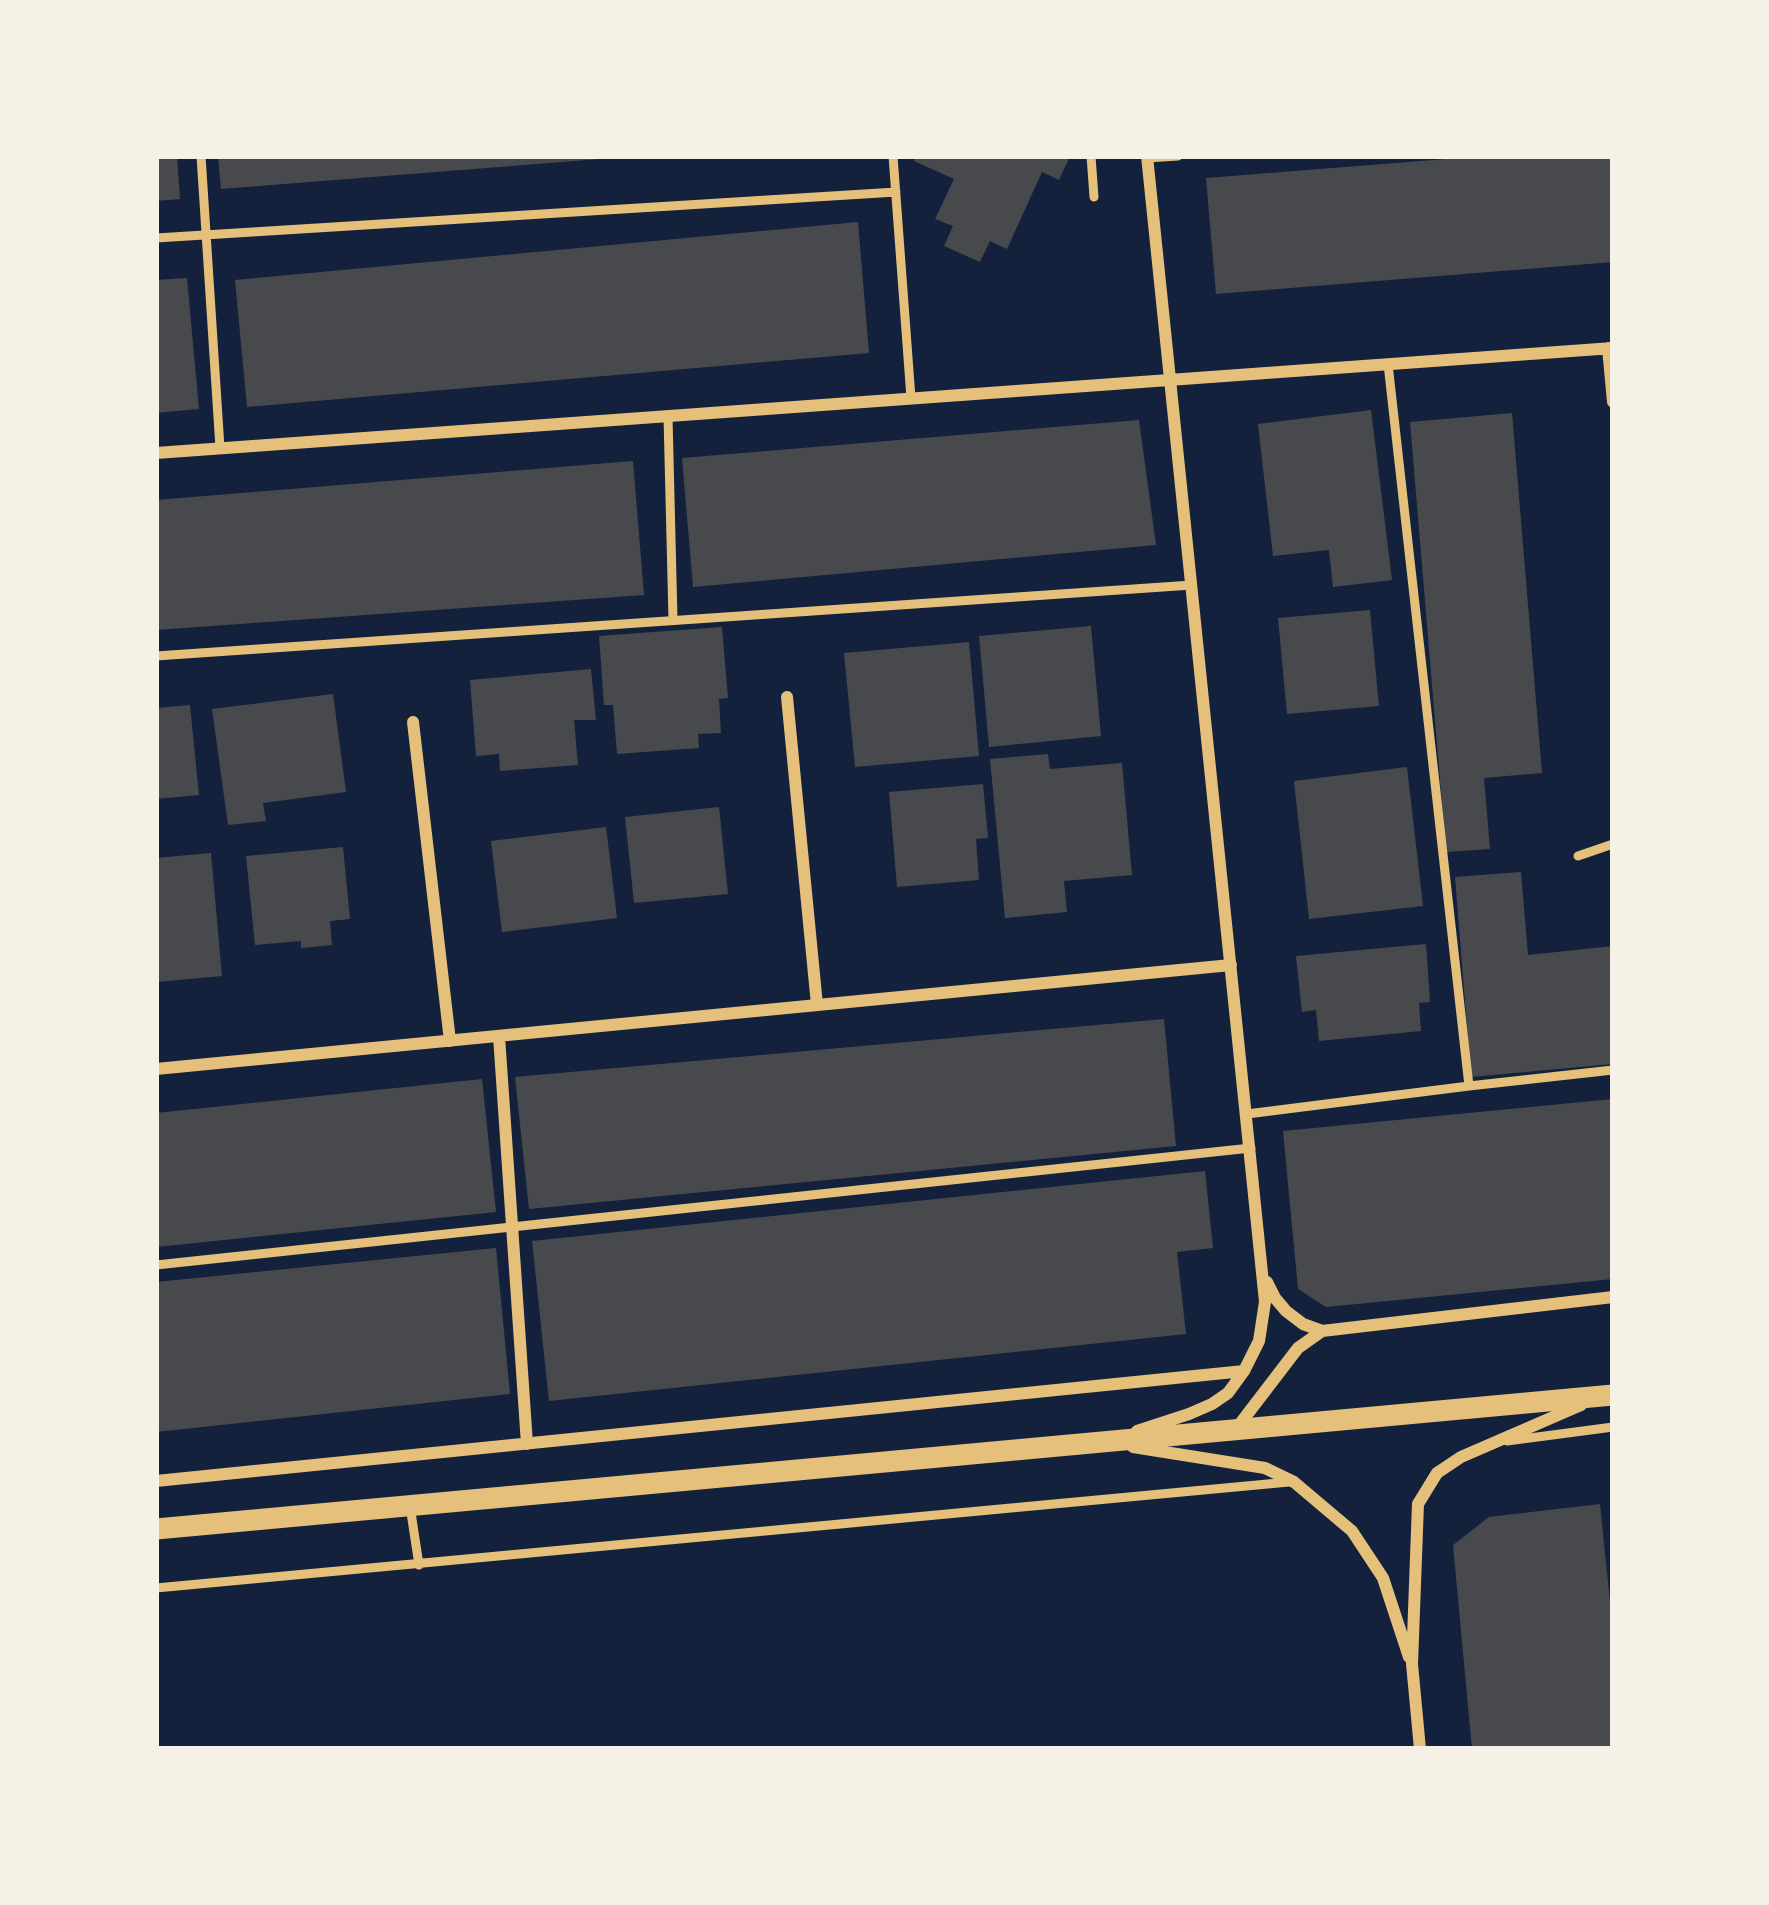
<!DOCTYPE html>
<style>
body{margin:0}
#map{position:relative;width:1769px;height:1905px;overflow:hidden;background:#14213d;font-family:Helvetica,sans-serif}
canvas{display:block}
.frame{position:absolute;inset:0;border:159px solid #f6f1e7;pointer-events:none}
</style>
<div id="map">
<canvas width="1769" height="1905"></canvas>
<div class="frame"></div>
</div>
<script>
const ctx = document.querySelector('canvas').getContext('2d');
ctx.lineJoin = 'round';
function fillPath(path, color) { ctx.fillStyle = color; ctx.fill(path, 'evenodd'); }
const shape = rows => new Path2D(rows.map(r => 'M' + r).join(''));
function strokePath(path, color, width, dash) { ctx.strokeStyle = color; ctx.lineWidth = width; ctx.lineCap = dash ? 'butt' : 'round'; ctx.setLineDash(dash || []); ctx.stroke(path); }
const building = shape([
 [156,156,177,156,180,199,156,201],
 [218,156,600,156,600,159,221,189],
 [916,156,1070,156,1059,180,1042,172,1007,249,990,241,980,262,944,246,953,226,935,219,954,179,914,161],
 [1484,156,1613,156,1613,262,1216,294,1206,178],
 [858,222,869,353,247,407,235,280],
 [187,278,199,409,156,413,156,280],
 [1371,410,1392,580,1333,587,1329,550,1273,556,1258,424],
 [1512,413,1542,773,1484,778,1490,849,1446,852,1410,422],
 [1139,420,1156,545,693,587,682,458],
 [633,461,644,595,156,630,156,500],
 [1370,610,1379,706,1287,714,1278,618],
 [1091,626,1101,736,989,747,979,636],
 [722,627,728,698,719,699,721,733,698,734,699,748,617,754,613,705,604,705,599,636],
 [969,642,979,756,855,767,844,653],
 [591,669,596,720,574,720,578,765,500,771,499,754,476,756,470,680],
 [333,694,346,792,263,803,266,821,228,825,212,709],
 [190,705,199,795,156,799,156,708],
 [1048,754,1050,769,1122,763,1132,875,1064,881,1067,912,1005,918,990,759],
 [1407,767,1423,906,1309,919,1294,781],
 [983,784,988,838,976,839,979,880,897,887,889,792],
 [719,807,728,894,634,903,625,817],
 [606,827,617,918,502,932,491,841],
 [343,847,350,919,330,921,332,945,301,948,301,941,255,945,246,856],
 [211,853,222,976,156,982,156,858],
 [1521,872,1528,955,1613,946,1613,1064,1471,1077,1455,877],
 [1426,944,1430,1002,1419,1003,1421,1031,1319,1041,1316,1010,1302,1012,1296,956],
 [1164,1019,1176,1146,529,1209,515,1077],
 [482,1079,496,1212,156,1247,156,1113],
 [1613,1099,1613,1279,1326,1307,1298,1289,1283,1131],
 [1205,1171,1213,1248,1177,1252,1186,1334,549,1401,532,1241],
 [496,1248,510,1394,156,1432,156,1282],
 [1600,1504,1613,1631,1613,1749,1472,1749,1453,1545,1489,1517]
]);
const service = shape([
 [201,156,220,448],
 [893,156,911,398],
 [1091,156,1094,197],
 [1147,158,1178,156],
 [156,238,896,192],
 [668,416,673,620],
 [156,656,1192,585],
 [1578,856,1613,844],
 [1469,1086,1613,1070],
 [1247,1114,1469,1086,1388,364],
 [156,1265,1251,1148],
 [1507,1441,1613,1427],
 [410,1506,419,1565],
 [156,1588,1289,1482]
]);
const minor = shape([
 [1608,348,1613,402],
 [156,453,1613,348],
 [787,697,817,1005],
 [413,722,450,1041],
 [499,1036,527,1444],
 [156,1069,1231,965],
 [1267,1282,1275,1298,1286,1311,1303,1324,1322,1331],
 [1236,1429,1298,1348,1322,1331,1613,1297],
 [1137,1431,1189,1414,1212,1404,1228,1393,1244,1371,1259,1341,1265,1302,1147,156],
 [1133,1447,1265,1468,1294,1482,1352,1531,1383,1578,1409,1657],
 [156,1481,1244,1371],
 [1420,1749,1412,1664,1418,1504,1437,1473,1461,1457,1581,1405]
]);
const tertiary = shape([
 [156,1529,1613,1395]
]);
fillPath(building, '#48494c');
strokePath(service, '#e5c07b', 9);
strokePath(minor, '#e5c07b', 12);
strokePath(tertiary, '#e5c07b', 21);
</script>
